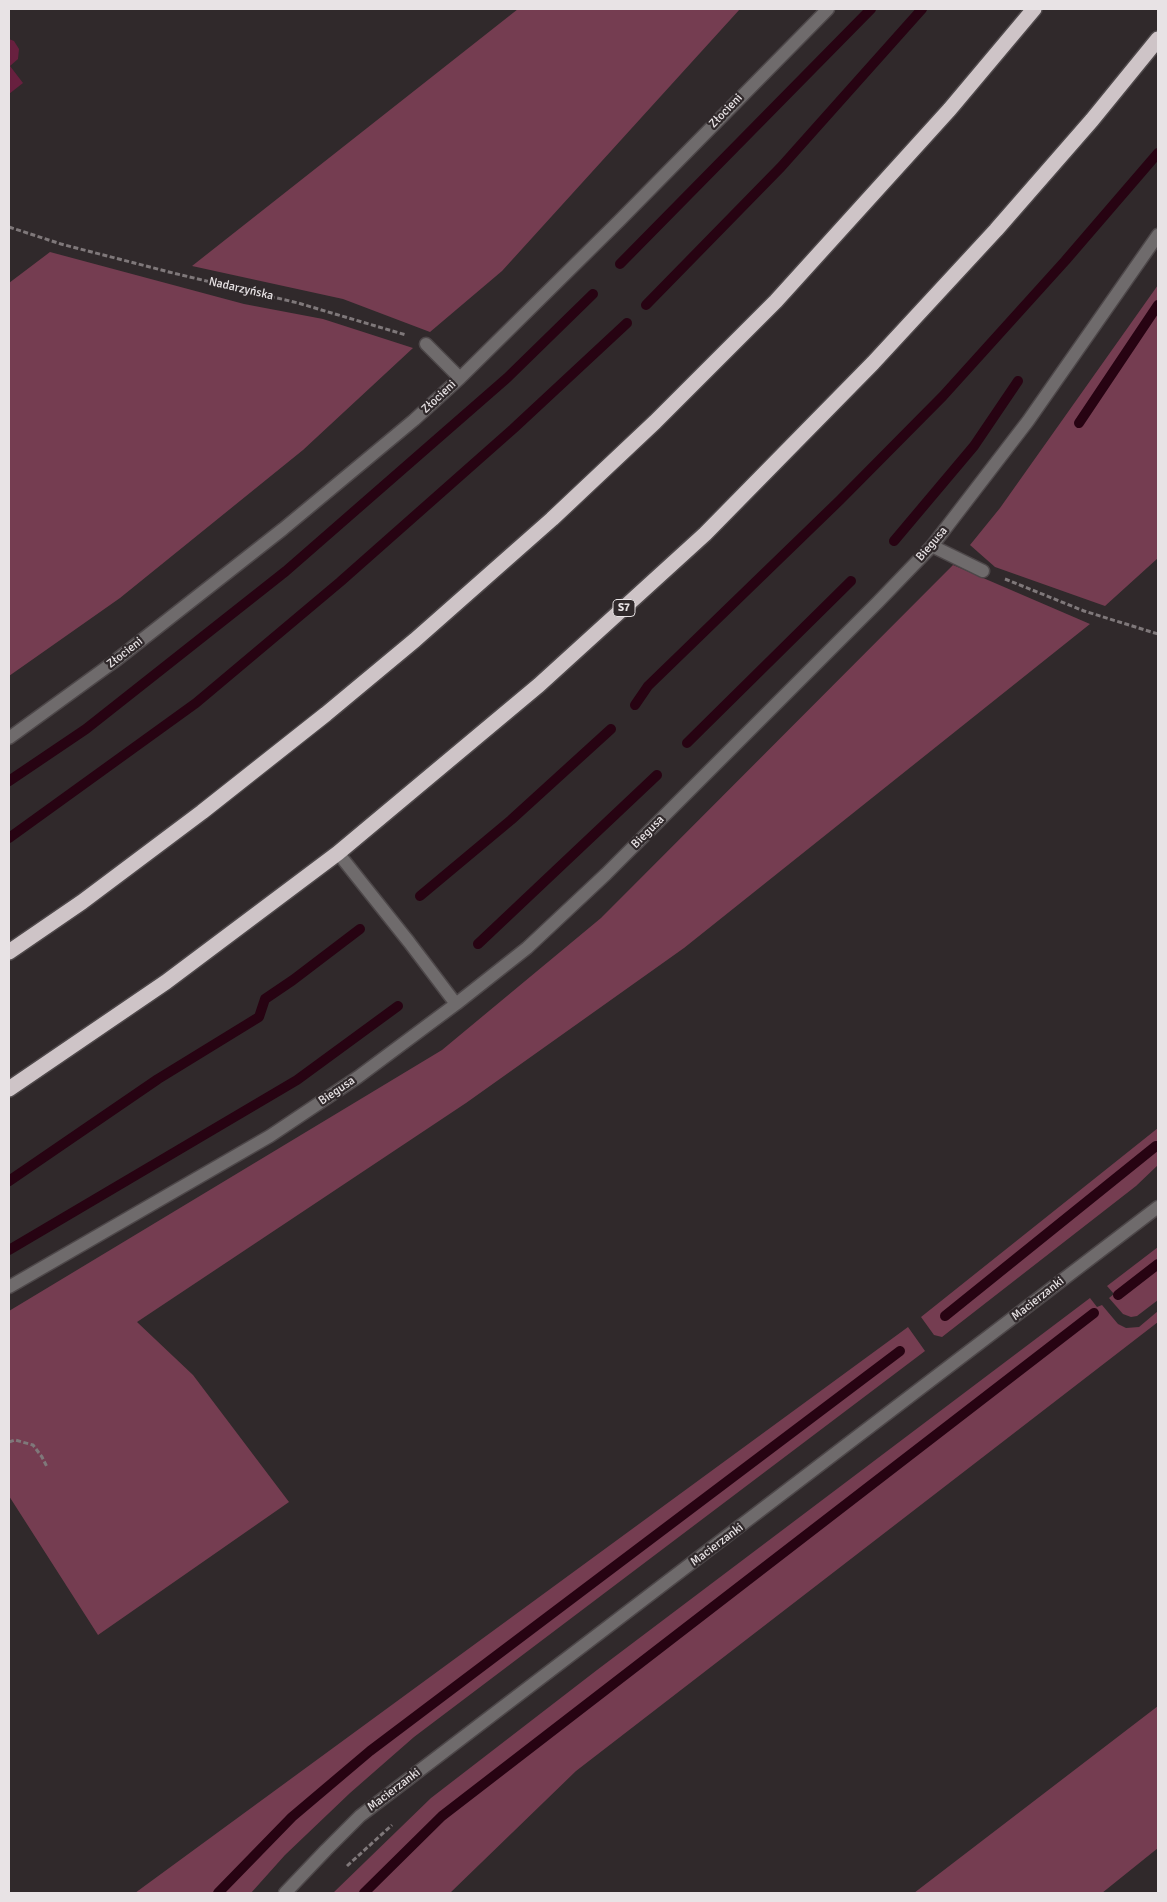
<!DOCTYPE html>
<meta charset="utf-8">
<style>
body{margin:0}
#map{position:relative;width:1167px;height:1902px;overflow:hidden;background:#30292b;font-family:Signika,sans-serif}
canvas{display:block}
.frame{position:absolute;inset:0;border:10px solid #e8e3e5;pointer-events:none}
</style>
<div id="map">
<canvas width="1167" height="1902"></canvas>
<div class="frame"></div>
</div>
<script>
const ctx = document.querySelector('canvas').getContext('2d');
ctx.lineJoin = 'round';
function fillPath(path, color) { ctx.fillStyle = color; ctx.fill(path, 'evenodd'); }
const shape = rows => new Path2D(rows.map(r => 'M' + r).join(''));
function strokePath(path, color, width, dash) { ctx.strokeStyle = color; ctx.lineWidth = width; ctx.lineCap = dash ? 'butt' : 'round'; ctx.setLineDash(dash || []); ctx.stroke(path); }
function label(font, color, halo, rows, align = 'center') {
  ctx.font = font + ' Signika,sans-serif'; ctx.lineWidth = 4.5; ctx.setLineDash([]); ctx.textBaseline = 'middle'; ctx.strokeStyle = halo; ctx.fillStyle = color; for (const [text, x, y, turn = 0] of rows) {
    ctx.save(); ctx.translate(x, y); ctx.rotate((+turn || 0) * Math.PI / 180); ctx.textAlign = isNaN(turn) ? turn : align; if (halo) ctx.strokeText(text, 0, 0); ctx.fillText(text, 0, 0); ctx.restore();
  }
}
const green = shape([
 [518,9,740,9,502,271,430,332,343,299,192,266],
 [50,252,244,304,323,319,413,348,303,450,120,598,9,676,9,283],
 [1158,285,1158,558,1105,606,995,567,970,545,1000,508],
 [953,565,1090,624,684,948,466,1103,137,1322,193,1375,289,1502,98,1635,9,1496,9,1311,442,1050,601,918],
 [1158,1128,1158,1165,1136,1186,942,1337,934,1335,921,1317],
 [1158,1247,1158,1300,1137,1316,1131,1317,1123,1314,1109,1298,1114,1294,1107,1286],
 [1090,1298,1097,1307,1102,1305,1118,1324,1126,1328,1139,1327,1158,1311,1158,1322,576,1771,450,1893,333,1893,431,1798,597,1670],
 [908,1327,925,1351,414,1737,350,1793,285,1855,251,1893,135,1893],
 [1158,1706,1158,1848,1102,1893,914,1893]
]);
const stream = shape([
 [620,264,871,9],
 [646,305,781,167,922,9],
 [1079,423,1158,305],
 [894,541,974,446,1018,381],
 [635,705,648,686,840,500,943,396,1065,261,1158,153],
 [687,743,851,581],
 [9,781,86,729,286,571,507,378,593,294],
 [9,838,196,703,340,582,513,429,627,323],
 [420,896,511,820,611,729],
 [478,944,657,775],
 [9,1181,158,1079,259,1017,265,999,293,980,360,929],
 [9,1250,297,1080,398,1006],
 [1118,1295,1158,1264],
 [945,1316,1156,1146],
 [218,1893,292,1817,370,1751,900,1351],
 [364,1893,442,1816,1094,1313]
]);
const building = shape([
 [9,39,14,41,19,49,18,59,10,66,23,83,9,94]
]);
const path = shape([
 [9,227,61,244,169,272,298,303,406,335],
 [1005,579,1084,611,1158,634],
 [9,1442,15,1440,33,1445,42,1457,47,1467],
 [347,1866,392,1825]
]);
const minor = shape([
 [426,344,460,378],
 [932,546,983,571],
 [9,738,115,661,283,529,414,420,460,378,620,220,828,9],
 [338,853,409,942,456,1004],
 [9,1287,270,1136,358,1077,456,1004,527,948,606,874,878,602,932,546,1028,421,1158,235],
 [285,1893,326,1850,360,1816,1158,1207]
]);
const highway = shape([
 [9,952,82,902,202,812,326,714,415,640,552,519,655,422,776,301,950,109,1034,9],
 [9,1089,166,982,338,853,539,685,705,534,873,363,996,230,1092,120,1158,39]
]);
const shields = [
 [624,608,22]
];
const shieldNames = [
 ["S7",624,608]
];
const streetNames = [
 ["Złocieni",726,111,-46],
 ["Nadarzyńska",241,289,13],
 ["Złocieni",439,397,-43],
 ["Biegusa",932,544,-49],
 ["Złocieni",125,653,-38],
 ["Biegusa",648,832,-45],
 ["Biegusa",337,1091,-34],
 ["Macierzanki",1038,1299,-38],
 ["Macierzanki",717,1545,-37],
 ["Macierzanki",394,1790,-37]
];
fillPath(green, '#753d51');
strokePath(stream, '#270312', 10);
fillPath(building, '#68203f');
strokePath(minor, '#4d4749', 15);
strokePath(highway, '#4d4749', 18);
strokePath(path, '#7f787a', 3, [5, 2.5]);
strokePath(minor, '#6f6b6c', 12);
strokePath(highway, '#cec4c7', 15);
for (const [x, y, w] of shields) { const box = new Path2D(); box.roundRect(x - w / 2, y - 8.5, w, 17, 4); ctx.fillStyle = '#30292b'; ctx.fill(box); strokePath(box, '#e8e3e5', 1); }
label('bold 11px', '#e8e3e5', null, shieldNames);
label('12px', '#e8e3e5', '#30292b', streetNames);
</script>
